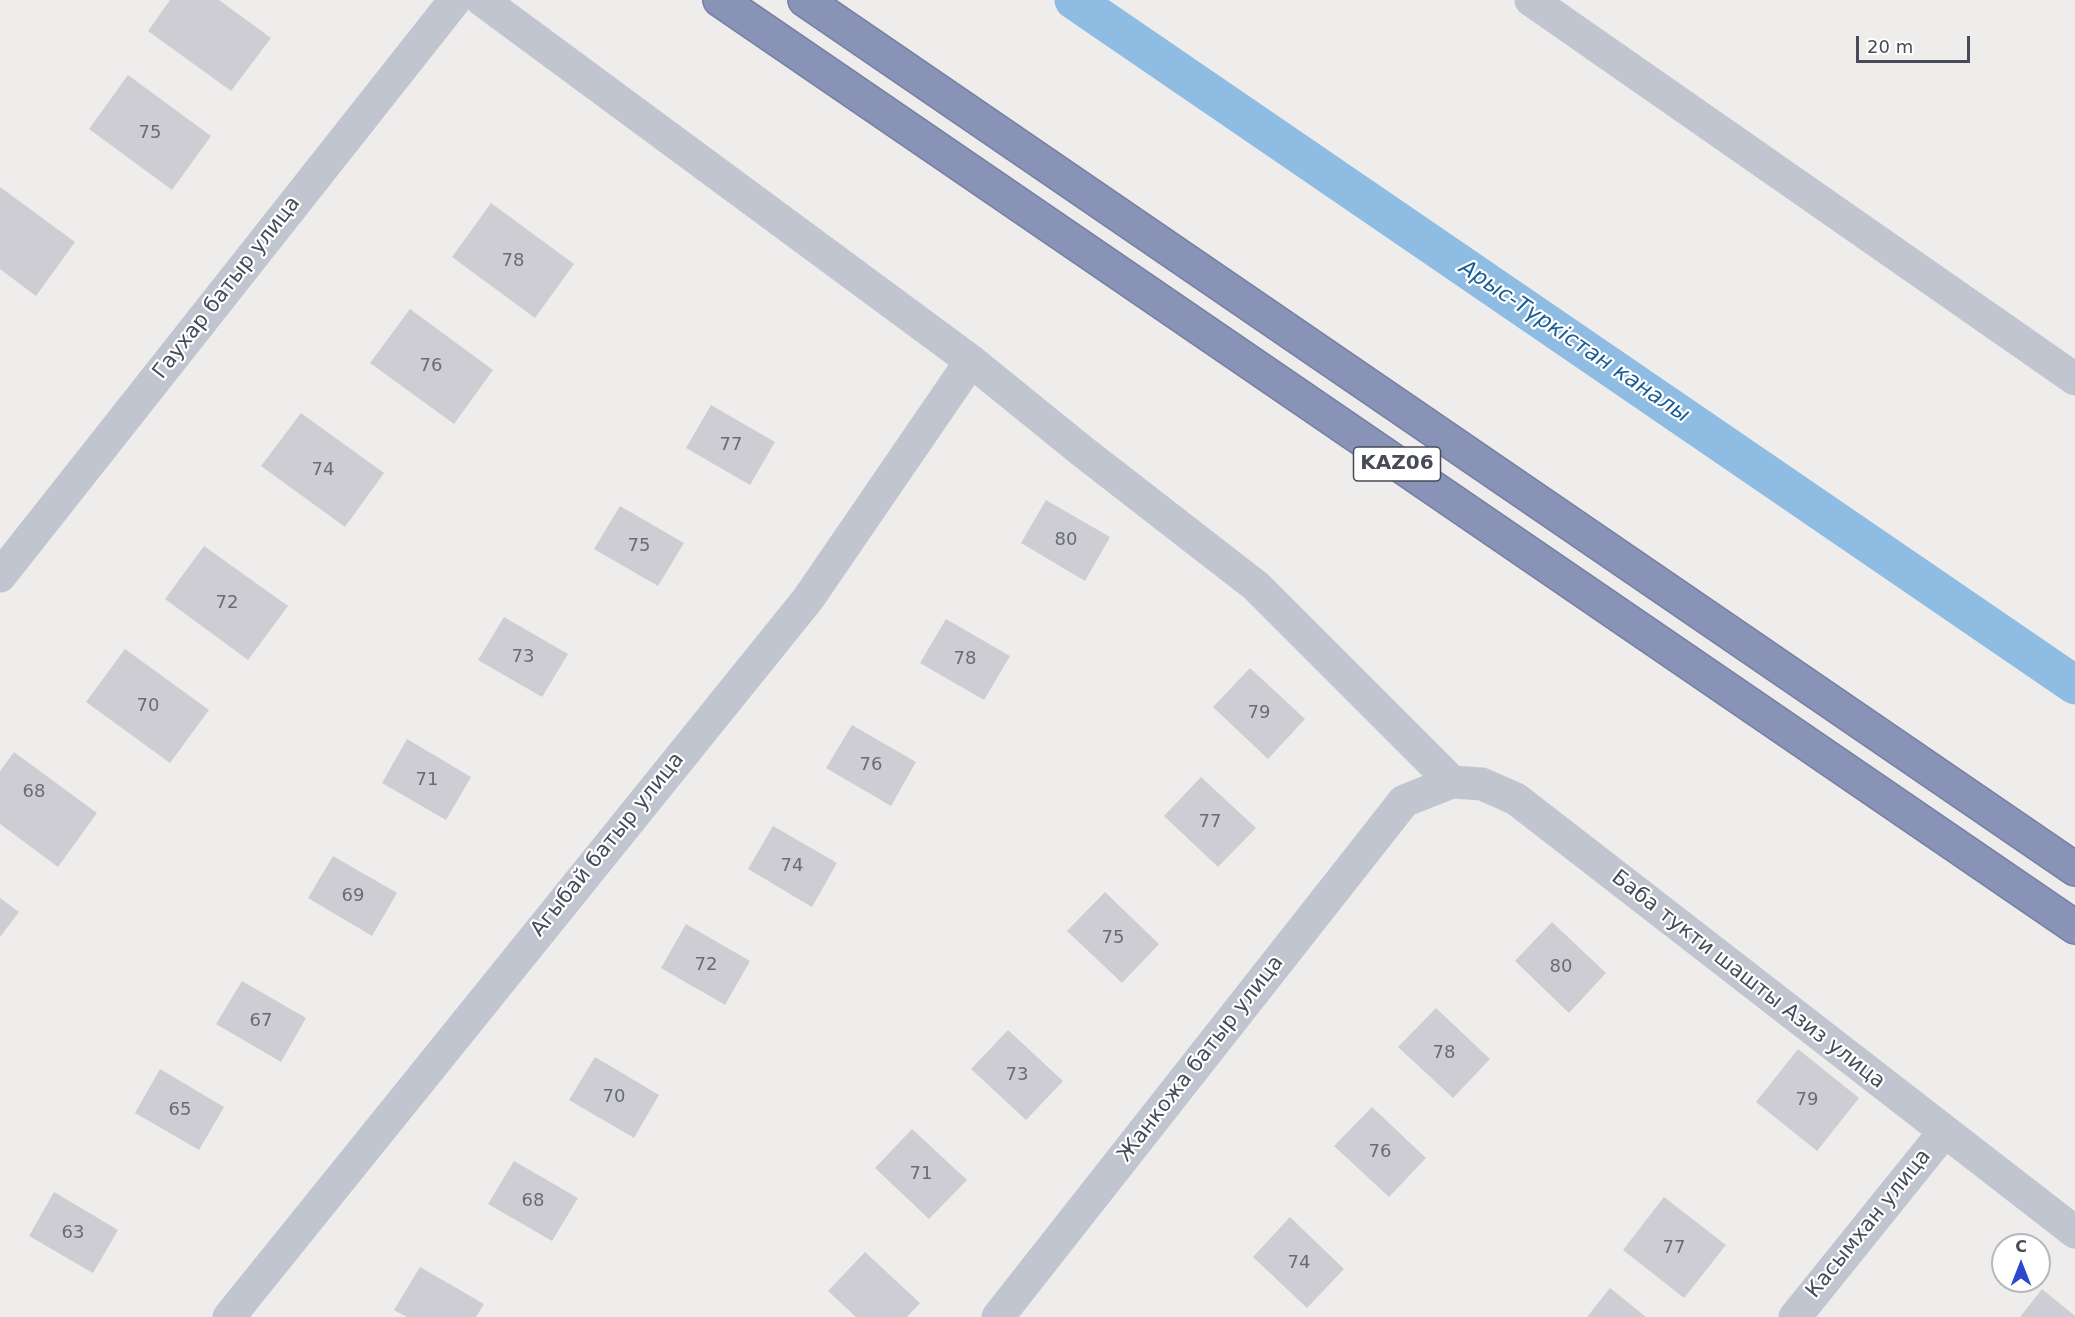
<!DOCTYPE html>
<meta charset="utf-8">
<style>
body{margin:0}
#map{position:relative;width:2075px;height:1317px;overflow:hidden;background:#efedec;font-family:"DejaVu Sans",sans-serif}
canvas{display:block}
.north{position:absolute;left:1991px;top:1233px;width:60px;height:60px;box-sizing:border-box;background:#fff;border:2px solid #b5b7bc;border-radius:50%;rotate:0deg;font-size:16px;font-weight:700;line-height:24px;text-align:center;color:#464b57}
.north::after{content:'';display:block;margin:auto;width:21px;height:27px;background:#2b49ca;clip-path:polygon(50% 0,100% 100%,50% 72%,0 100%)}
.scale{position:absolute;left:1856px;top:36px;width:114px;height:27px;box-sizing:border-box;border:3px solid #464b57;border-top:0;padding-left:8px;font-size:18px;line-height:21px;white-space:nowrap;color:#464b57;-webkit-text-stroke:4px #fff;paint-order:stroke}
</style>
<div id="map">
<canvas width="2075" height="1317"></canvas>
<div class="north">С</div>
<div class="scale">20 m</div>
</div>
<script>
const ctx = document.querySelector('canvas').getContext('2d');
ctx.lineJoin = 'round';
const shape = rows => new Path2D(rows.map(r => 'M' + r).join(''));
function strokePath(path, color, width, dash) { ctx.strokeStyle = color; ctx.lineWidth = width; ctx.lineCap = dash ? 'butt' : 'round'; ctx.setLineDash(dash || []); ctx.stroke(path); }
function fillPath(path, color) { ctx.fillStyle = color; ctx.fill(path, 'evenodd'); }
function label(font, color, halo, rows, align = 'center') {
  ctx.font = font + ' "DejaVu Sans",sans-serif'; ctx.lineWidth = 4.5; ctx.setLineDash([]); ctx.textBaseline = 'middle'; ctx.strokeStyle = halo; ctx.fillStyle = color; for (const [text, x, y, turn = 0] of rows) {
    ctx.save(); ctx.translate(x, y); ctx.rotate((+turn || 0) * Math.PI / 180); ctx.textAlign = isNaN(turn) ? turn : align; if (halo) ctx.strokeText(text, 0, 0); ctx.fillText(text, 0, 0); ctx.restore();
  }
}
const canal = shape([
 [1074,0,2075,685]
]);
const building = shape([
 [170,0,219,0,271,38,231,91,148,31],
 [128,75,211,136,172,190,89,129],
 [0,187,75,242,36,296,0,269],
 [491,203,574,264,535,318,452,257],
 [410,309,493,370,454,424,370,363],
 [711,405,775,442,750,485,686,448],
 [301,413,384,473,345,527,261,466],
 [1046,500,1110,537,1085,581,1021,543],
 [620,506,684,543,658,586,594,549],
 [204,546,288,606,248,660,165,599],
 [504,617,568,654,542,697,478,660],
 [946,619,1010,656,984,700,920,663],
 [125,649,209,710,170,763,86,702],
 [1250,668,1305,719,1268,759,1213,707],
 [852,725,916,762,891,806,826,768],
 [407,739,471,777,446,820,382,783],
 [14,752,97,813,58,867,0,824,0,771],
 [1201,777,1256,828,1218,867,1164,816],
 [773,826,837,863,812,907,748,869],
 [333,856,397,893,372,936,308,898],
 [1105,892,1159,944,1122,983,1067,931],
 [0,898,19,912,0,937],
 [1552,922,1606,973,1569,1013,1515,961],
 [686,924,750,961,725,1005,661,968],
 [242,981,306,1018,281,1062,216,1024],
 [1436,1008,1490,1059,1453,1098,1398,1047],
 [1008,1030,1063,1081,1026,1120,971,1069],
 [1798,1049,1859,1098,1817,1151,1756,1102],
 [595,1057,659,1095,634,1138,569,1100],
 [160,1069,224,1107,199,1150,135,1113],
 [1372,1107,1426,1158,1389,1197,1334,1146],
 [912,1129,967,1180,929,1219,875,1168],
 [514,1161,578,1198,552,1241,488,1204],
 [54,1192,118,1230,93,1273,29,1236],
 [1664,1197,1726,1245,1684,1298,1623,1250],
 [1290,1217,1344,1269,1307,1308,1253,1257],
 [865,1252,920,1303,907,1317,856,1317,828,1291],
 [420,1267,484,1304,476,1317,407,1317,394,1310],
 [1610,1288,1646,1317,1587,1317],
 [2042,1289,2075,1316,2075,1317,2020,1317]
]);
const minor = shape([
 [482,0,971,361,1082,451,1256,586,1452,782],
 [1531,0,2075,379],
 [0,576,455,0],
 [229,1317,808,599,971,361],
 [998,1317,1404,801,1452,782,1482,784,1516,799,2075,1232],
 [1795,1317,1944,1132]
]);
const highway = shape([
 [720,0,2075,927],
 [805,0,2075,869]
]);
const numberNames = [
 ["75",150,133],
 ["78",513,261],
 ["76",431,366],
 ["77",731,445],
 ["74",323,470],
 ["80",1066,540],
 ["75",639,546],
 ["72",227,603],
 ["73",523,657],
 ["78",965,659],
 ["70",148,706],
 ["79",1259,713],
 ["76",871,765],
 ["71",427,780],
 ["68",34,792],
 ["77",1210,822],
 ["74",792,866],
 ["69",353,896],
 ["75",1113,938],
 ["72",706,965],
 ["80",1561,967],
 ["67",261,1021],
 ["78",1444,1053],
 ["73",1017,1075],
 ["70",614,1097],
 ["79",1807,1100],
 ["65",180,1110],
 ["76",1380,1152],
 ["71",921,1174],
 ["68",533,1201],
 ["63",73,1233],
 ["77",1674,1248],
 ["74",1299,1263]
];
const shields = [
 [1397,464,87]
];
const shieldNames = [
 ["KАZ06",1397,464]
];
const streetNames = [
 ["Гаухар батыр улица",227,288,-52],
 ["Агыбай батыр улица",608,845,-51],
 ["Баба тукти шашты Азиз улица",1748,980,38],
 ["Жанкожа батыр улица",1201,1059,-52],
 ["Касымхан улица",1869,1224,-51]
];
const waterNames = [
 ["Арыс-Түркістан каналы",1574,342,34]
];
strokePath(canal, '#8fbce2', 39);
fillPath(building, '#cdcdd3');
strokePath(highway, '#747fa2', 36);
strokePath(minor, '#c1c5d0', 33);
strokePath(highway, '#8893b7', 33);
label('18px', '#686c76', null, numberNames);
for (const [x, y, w] of shields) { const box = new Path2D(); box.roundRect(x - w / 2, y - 17, w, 34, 4.5); ctx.fillStyle = '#fff'; ctx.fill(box); strokePath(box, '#464b57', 1.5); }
label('bold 20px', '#464b57', null, shieldNames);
label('21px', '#464b57', '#fff', streetNames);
label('italic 22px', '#1a5e97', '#fff', waterNames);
</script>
